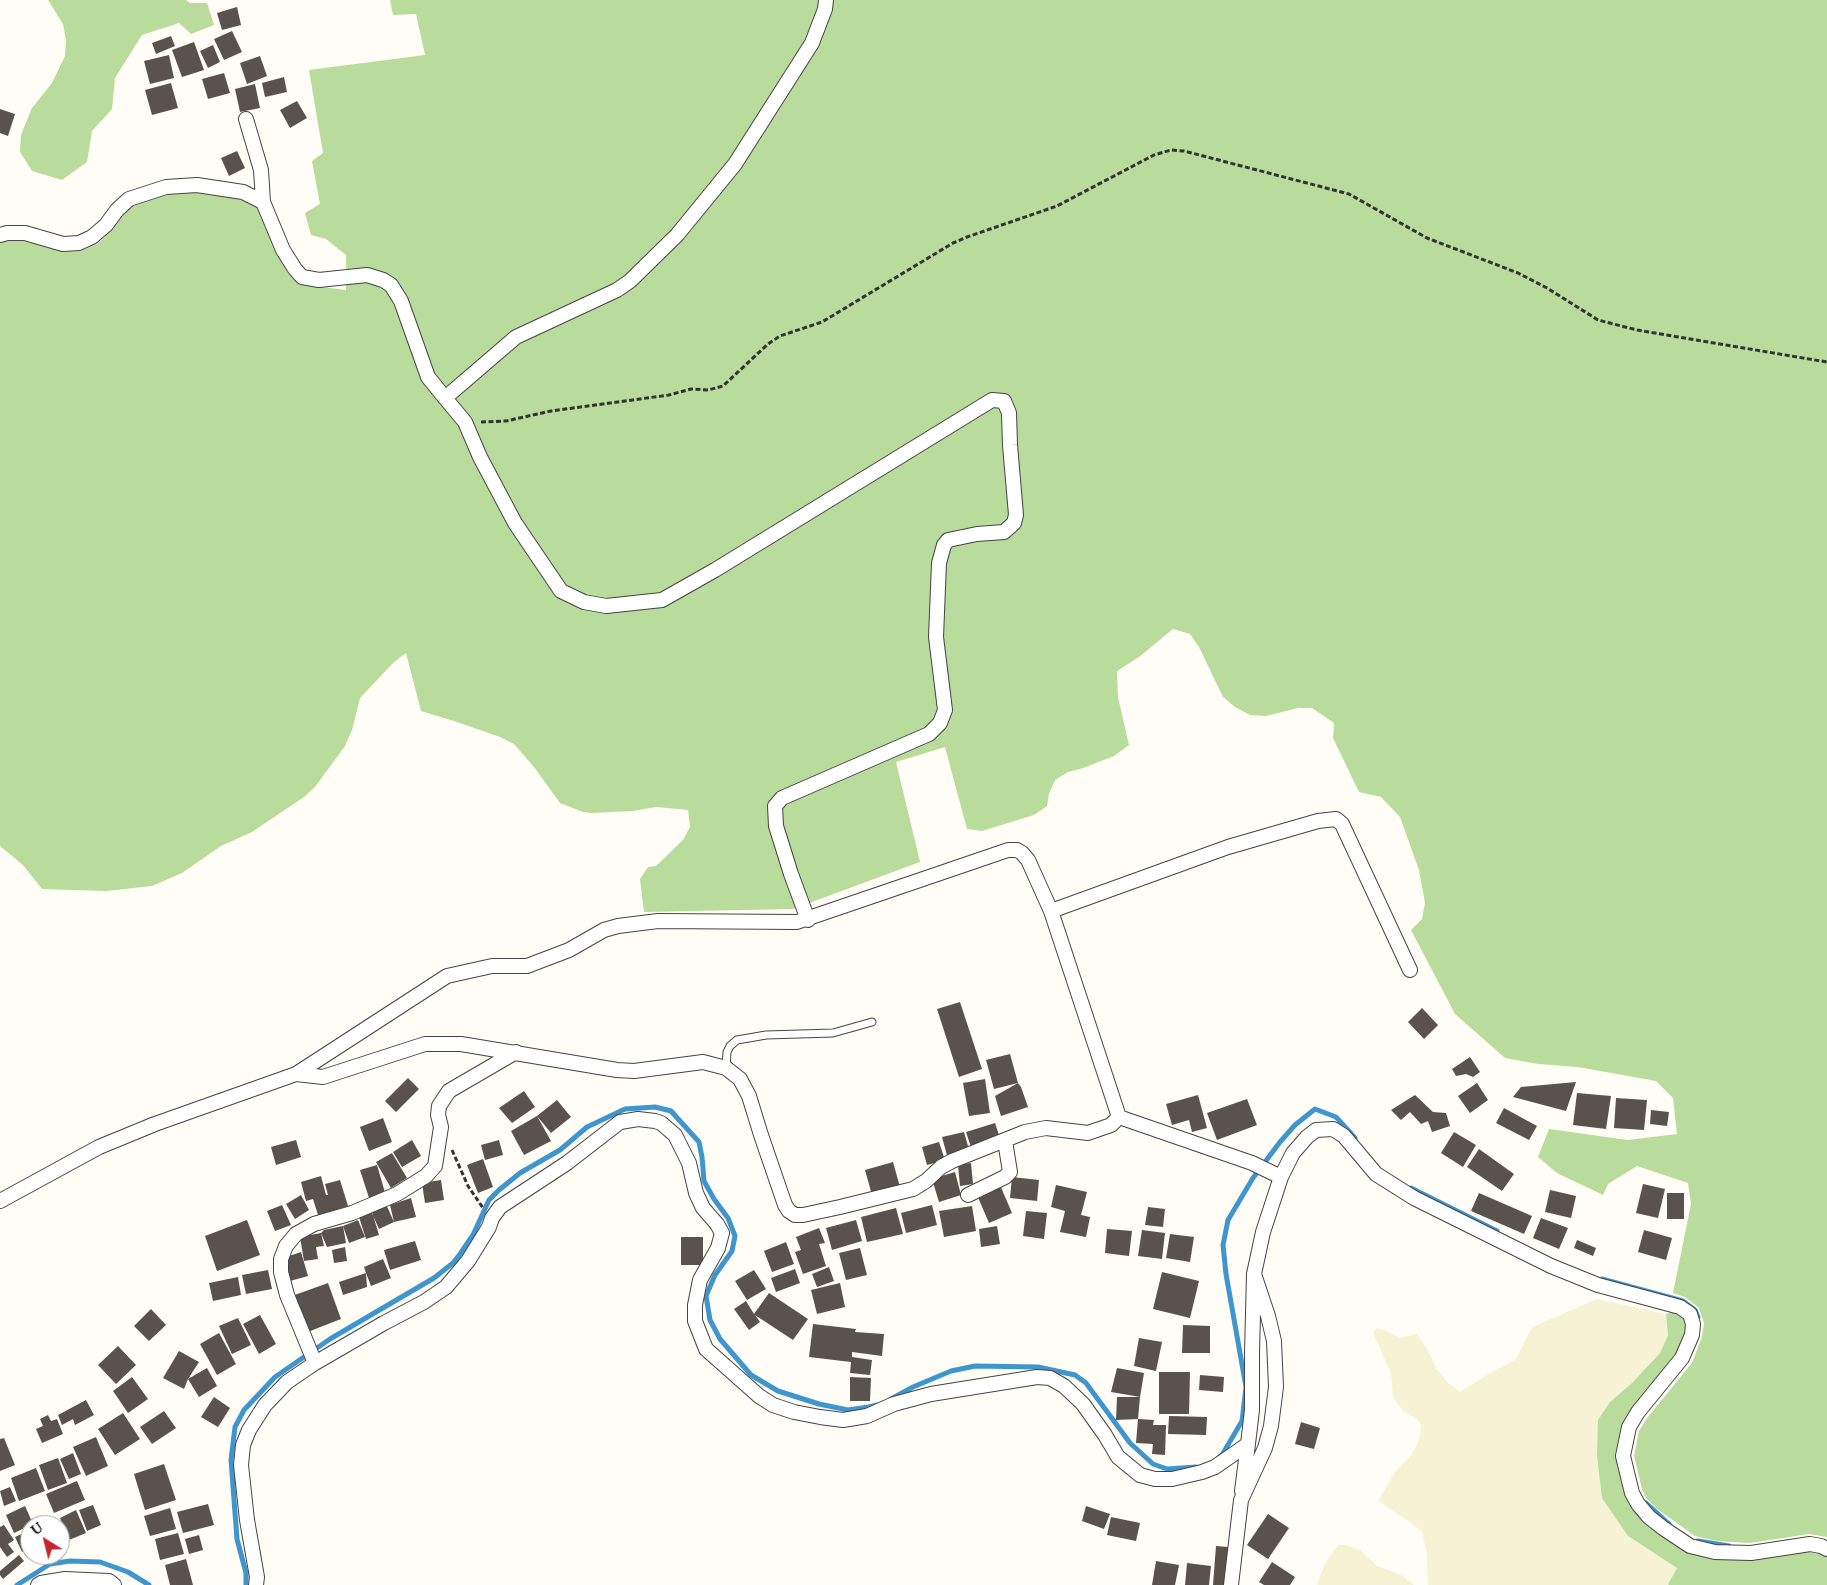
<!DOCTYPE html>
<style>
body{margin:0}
#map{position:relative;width:1827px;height:1585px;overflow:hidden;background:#fffdf5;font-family:Lora,serif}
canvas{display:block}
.north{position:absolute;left:20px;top:1515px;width:50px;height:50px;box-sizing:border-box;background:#fff;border:1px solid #a0a0a0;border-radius:50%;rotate:324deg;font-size:14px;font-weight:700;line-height:20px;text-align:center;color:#111}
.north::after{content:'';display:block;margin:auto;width:18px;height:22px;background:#c4262e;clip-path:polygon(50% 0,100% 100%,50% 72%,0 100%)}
</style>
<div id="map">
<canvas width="1827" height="1585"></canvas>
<div class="north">U</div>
</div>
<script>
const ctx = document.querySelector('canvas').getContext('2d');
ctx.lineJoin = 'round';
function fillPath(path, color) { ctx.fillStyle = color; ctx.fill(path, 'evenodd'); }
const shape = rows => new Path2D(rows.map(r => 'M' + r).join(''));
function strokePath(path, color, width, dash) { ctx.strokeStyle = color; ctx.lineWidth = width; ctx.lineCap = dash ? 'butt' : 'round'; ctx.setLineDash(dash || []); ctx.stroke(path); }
const farmland = shape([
 [1597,1299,1666,1314,1668,1335,1660,1353,1632,1383,1610,1402,1628,1536,1677,1568,1668,1583,1669,1585,1428,1585,1427,1554,1422,1532,1410,1522,1378,1501,1395,1472,1406,1461,1416,1447,1419,1439,1421,1425,1417,1419,1403,1411,1393,1397,1391,1374,1373,1332,1377,1328,1387,1331,1399,1338,1417,1334,1429,1352,1436,1368,1448,1383,1460,1392,1485,1376,1516,1359,1532,1327],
 [1338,1545,1346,1545,1360,1550,1377,1566,1400,1574,1414,1585,1317,1585,1325,1563]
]);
const forest = shape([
 [48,0,186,0,190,3,207,3,214,25,191,34,179,23,142,35,115,78,112,109,92,131,87,162,62,180,32,171,20,152,21,135,32,108,52,83,65,56,66,40,63,24],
 [390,0,1827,0,1827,1537,1809,1534,1750,1543,1717,1541,1695,1536,1657,1509,1646,1498,1642,1489,1634,1456,1639,1431,1647,1418,1692,1363,1702,1337,1704,1323,1699,1308,1685,1297,1673,1293,1691,1204,1688,1183,1637,1166,1608,1184,1603,1195,1557,1173,1538,1157,1549,1129,1628,1140,1677,1134,1673,1098,1656,1081,1578,1067,1538,1064,1505,1058,1455,1014,1411,930,1422,919,1425,903,1419,870,1400,817,1381,797,1359,792,1333,738,1334,723,1312,708,1298,708,1266,716,1250,715,1235,707,1223,697,1199,647,1190,634,1173,629,1139,657,1117,671,1118,697,1129,745,1114,756,1083,768,1068,772,1055,780,1049,794,1047,806,1034,815,982,831,967,829,945,747,896,762,920,862,793,909,644,912,640,879,648,867,656,866,683,840,690,827,688,810,656,807,633,811,592,813,583,812,560,803,534,767,514,744,500,737,457,722,421,711,406,653,394,662,360,698,352,730,345,746,315,787,304,797,252,832,221,846,182,873,152,886,106,891,42,889,23,865,0,846,0,242,8,240,24,241,62,251,81,251,97,244,112,230,122,215,133,206,167,194,196,192,220,195,241,199,257,207,277,254,289,274,298,284,346,290,346,255,326,239,311,235,305,213,320,204,312,161,323,153,309,70,425,55,416,14,393,15],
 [1679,1309,1691,1324,1680,1357,1627,1426,1628,1487,1689,1549,1809,1547,1827,1551,1827,1585,1669,1585,1668,1584,1677,1568,1628,1536,1602,1498,1597,1456,1598,1420,1610,1402,1632,1383,1660,1353,1668,1335,1666,1314]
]);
const stream = shape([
 [1411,1188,1497,1231],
 [1602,1279,1683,1301,1695,1310,1698,1317],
 [891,1399,913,1387,951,1371,975,1366,1038,1367,1075,1375,1086,1383,1130,1443,1153,1464,1167,1469,1196,1467],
 [1219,1457,1222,1455,1242,1421,1246,1387,1226,1274,1223,1245,1228,1220,1253,1178,1280,1142,1295,1125,1315,1109,1336,1117,1355,1138],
 [1646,1503,1669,1524],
 [1698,1541,1729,1546],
 [17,1585,50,1564,70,1561,100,1562,128,1572,149,1585],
 [246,1585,246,1573,237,1539,231,1460,235,1427,244,1410,275,1377,330,1339,434,1278,453,1263,460,1254,473,1235,489,1200,499,1190,520,1173,560,1150,587,1127,625,1109,655,1107,671,1111,699,1142,702,1157,704,1181,714,1199,728,1218,735,1236,732,1251,715,1275,706,1296,710,1320,720,1339,751,1375,778,1391,819,1404,848,1410,869,1407,877,1405]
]);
const building = shape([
 [237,7,241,25,222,30,217,13],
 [232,31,242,52,224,60,214,39],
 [171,36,175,46,156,54,152,43],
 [194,42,204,70,182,77,172,50],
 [213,45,220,62,208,68,200,51],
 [169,55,174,78,150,84,144,61],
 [260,56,267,76,247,84,240,63],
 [224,73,230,93,208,99,202,79],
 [284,77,287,92,265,97,262,83],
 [171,83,178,108,152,115,145,90],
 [255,84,260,108,240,112,235,89],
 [297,101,307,118,290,128,280,110],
 [0,109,15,114,8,136,0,133],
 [237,151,245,168,229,176,221,158],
 [960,1002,982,1069,959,1077,937,1009],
 [1422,1008,1438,1025,1424,1039,1408,1022],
 [1010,1054,1018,1083,994,1089,986,1060],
 [1470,1057,1480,1072,1473,1077,1466,1074,1456,1076,1452,1069],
 [408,1078,419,1089,396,1112,385,1101],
 [985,1079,990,1113,969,1116,963,1083],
 [1576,1082,1566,1111,1513,1097,1521,1087],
 [1018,1083,1021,1087,1028,1107,1001,1116,995,1096],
 [1477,1083,1488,1100,1470,1113,1458,1096],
 [524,1091,535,1107,512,1123,499,1108],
 [1577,1093,1611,1096,1606,1129,1573,1125],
 [1198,1095,1207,1128,1192,1132,1189,1120,1172,1125,1166,1104],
 [1415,1095,1433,1112,1446,1113,1450,1126,1432,1132,1428,1121,1421,1124,1410,1112,1401,1120,1391,1110],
 [1616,1098,1647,1100,1644,1130,1614,1128],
 [1247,1099,1257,1125,1217,1140,1207,1113],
 [557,1100,571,1117,551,1133,537,1116],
 [1504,1108,1537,1126,1529,1140,1496,1123],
 [1651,1110,1669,1112,1667,1126,1650,1124],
 [537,1116,551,1141,524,1155,511,1131],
 [383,1118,392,1142,369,1151,360,1127],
 [995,1123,1000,1138,971,1147,966,1132],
 [964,1132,970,1153,948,1159,942,1137],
 [1454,1132,1476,1145,1463,1167,1441,1153],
 [296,1140,301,1157,276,1165,271,1147],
 [412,1140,421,1156,402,1167,393,1152],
 [499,1140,503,1155,485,1160,481,1145],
 [939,1142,945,1160,927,1165,922,1147],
 [1479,1149,1514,1174,1502,1191,1467,1167],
 [392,1153,407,1178,391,1188,376,1162],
 [483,1159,493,1187,478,1193,467,1165],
 [893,1162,900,1187,872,1195,865,1170],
 [971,1163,973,1184,960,1186,958,1165],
 [377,1165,386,1196,370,1201,360,1170],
 [955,1172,961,1195,939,1202,932,1179],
 [321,1176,326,1195,328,1195,325,1184,340,1180,348,1206,318,1215,313,1199,306,1201,301,1182],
 [1012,1177,1039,1180,1037,1201,1010,1198],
 [441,1180,444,1200,425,1203,422,1183],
 [1643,1184,1665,1189,1658,1218,1636,1213],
 [1000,1185,1012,1213,989,1223,977,1195],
 [1056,1185,1087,1192,1081,1215,1090,1217,1086,1237,1060,1232,1065,1211,1051,1207],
 [1550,1190,1576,1196,1571,1218,1545,1212],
 [1479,1193,1532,1216,1524,1234,1471,1211],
 [1667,1193,1684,1193,1684,1219,1667,1219],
 [301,1195,309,1210,295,1219,286,1204],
 [411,1198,416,1217,394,1222,390,1205],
 [385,1202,394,1222,379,1229,370,1209],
 [282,1205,291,1225,275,1231,267,1211],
 [932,1205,937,1225,906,1233,901,1213],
 [972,1206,976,1231,944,1237,939,1211],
 [1148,1207,1165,1209,1163,1227,1145,1225],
 [896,1208,903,1234,867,1242,861,1217],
 [1026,1211,1047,1213,1044,1239,1023,1236],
 [372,1212,379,1235,366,1239,359,1217],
 [1541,1218,1568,1228,1559,1249,1533,1238],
 [247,1220,260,1255,217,1271,205,1236],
 [358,1220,365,1237,349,1243,343,1226],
 [856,1220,862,1241,832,1250,826,1228],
 [343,1226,346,1243,327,1247,321,1233,324,1246,316,1247,318,1259,304,1261,300,1237,321,1233,324,1230],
 [997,1226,1000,1244,981,1247,979,1229],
 [819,1228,825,1243,819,1244,826,1266,803,1274,795,1252,801,1250,796,1237],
 [1107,1229,1132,1231,1129,1256,1105,1253],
 [1142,1230,1165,1233,1162,1259,1138,1256],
 [1644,1230,1672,1238,1666,1260,1638,1252],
 [1170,1234,1194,1237,1190,1262,1166,1258],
 [681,1237,703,1237,703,1265,681,1265],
 [1577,1240,1596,1248,1593,1256,1574,1248],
 [415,1241,421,1260,390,1270,384,1250],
 [786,1242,794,1264,772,1272,764,1251],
 [345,1247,347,1261,334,1263,332,1250],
 [860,1248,867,1275,846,1280,839,1253],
 [301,1252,308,1276,290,1281,283,1258],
 [383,1259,391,1278,371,1286,366,1273,367,1287,343,1295,339,1282,366,1273,364,1267],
 [829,1267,834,1281,817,1287,812,1274],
 [795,1269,800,1283,776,1292,771,1278],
 [268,1270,272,1289,246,1294,242,1275],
 [754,1270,766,1289,747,1300,735,1281],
 [1162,1272,1199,1281,1190,1318,1153,1309],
 [238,1277,241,1295,213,1301,209,1283],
 [328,1283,341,1319,305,1333,292,1296],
 [840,1283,845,1307,817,1314,811,1290],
 [769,1293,808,1319,793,1340,755,1315,760,1322,749,1330,734,1309,746,1301,754,1314],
 [151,1309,166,1325,149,1341,134,1326],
 [260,1315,276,1344,259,1354,243,1324],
 [238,1318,251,1345,232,1354,219,1326],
 [813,1324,856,1329,855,1332,884,1334,882,1356,852,1352,852,1357,872,1360,870,1375,850,1373,851,1362,809,1357],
 [1183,1325,1210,1326,1210,1353,1182,1353],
 [219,1333,236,1364,217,1375,200,1344],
 [1139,1338,1162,1342,1156,1371,1134,1366],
 [118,1346,136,1365,116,1384,98,1365],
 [179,1351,199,1362,188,1379,184,1389,163,1378],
 [207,1368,217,1386,199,1397,188,1379],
 [1117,1368,1144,1373,1140,1397,1111,1392],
 [1159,1372,1190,1372,1189,1414,1159,1414],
 [1200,1375,1224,1377,1223,1392,1199,1390],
 [132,1377,148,1399,128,1413,113,1391],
 [850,1377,871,1378,870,1401,850,1401],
 [214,1397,230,1408,218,1427,201,1417],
 [1117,1397,1140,1397,1138,1419,1154,1420,1153,1425,1166,1425,1165,1455,1152,1454,1153,1444,1136,1443,1138,1419,1116,1420],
 [86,1400,94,1415,75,1425,73,1419,62,1425,58,1415],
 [164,1411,176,1428,152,1444,140,1427],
 [123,1413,140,1439,115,1455,98,1429],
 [48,1415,51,1421,57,1419,63,1434,42,1443,36,1429,43,1426,40,1419],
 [1169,1416,1207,1417,1206,1435,1168,1434],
 [1301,1422,1320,1428,1314,1449,1295,1444],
 [96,1437,108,1466,86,1476,73,1447],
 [4,1438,15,1465,0,1471,0,1439],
 [73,1453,81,1474,69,1479,60,1459],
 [58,1458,67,1483,48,1490,39,1465],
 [164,1464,176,1500,145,1510,134,1474],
 [36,1468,45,1491,19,1501,11,1478],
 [77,1481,85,1500,54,1513,46,1494],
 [10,1487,16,1501,4,1506,0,1491],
 [208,1504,214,1525,183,1533,177,1512],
 [93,1505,101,1525,87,1531,79,1510],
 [25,1506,33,1524,14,1533,6,1515],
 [1086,1506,1110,1514,1104,1529,1082,1521],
 [170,1508,176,1529,150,1536,144,1516],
 [76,1510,86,1533,69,1540,60,1518],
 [1268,1514,1289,1528,1268,1559,1247,1545],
 [1111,1517,1140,1523,1136,1541,1107,1535],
 [4,1525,14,1540,8,1544,14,1552,7,1557,0,1547,0,1527],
 [28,1531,30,1549,22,1552,15,1537],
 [178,1533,184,1554,160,1560,155,1539],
 [199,1535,203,1550,189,1554,185,1539],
 [1216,1546,1228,1547,1225,1585,1213,1585],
 [19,1555,24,1561,3,1579,0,1575,0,1571],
 [186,1559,193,1585,170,1585,165,1565],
 [1156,1561,1179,1565,1175,1585,1152,1585],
 [1272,1562,1295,1577,1290,1585,1264,1585,1259,1582],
 [1187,1563,1211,1566,1209,1585,1185,1585]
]);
const path = shape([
 [481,422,506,421,551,411,669,395,691,389,708,390,723,386,768,344,780,336,822,322,953,243,967,237,1057,206,1154,155,1171,150,1184,151,1349,194,1427,238,1518,273,1547,288,1598,320,1637,330,1827,362],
 [452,1150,468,1186,483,1208]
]);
const lane = shape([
 [726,1068,727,1052,730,1046,737,1040,766,1035,833,1033,872,1022]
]);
const street = shape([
 [246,119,261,170,263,202],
 [0,235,7,233,25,233,63,244,79,243,92,237,106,225,117,210,129,199,166,187,197,185,243,192,263,202,283,250,295,269,302,277,319,280,367,275,383,280,391,285,401,301,428,377,445,398,516,337,617,290,630,281,677,235,735,164,812,43,825,9,826,0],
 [445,398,465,422,480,457,515,523,561,591,584,602,606,606,662,600,715,570,992,400,1004,401,1009,413,1010,445,1016,515,1014,523,1004,532,977,534,948,540,944,545,939,563,936,637,945,710,940,723,929,734,782,798,775,806,776,826,791,874,808,920],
 [1051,911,1228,847,1318,821,1336,819,1342,824,1410,970],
 [296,1074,323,1077,425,1044,461,1044,617,1070,634,1071,703,1062,726,1068,740,1079,749,1096,761,1135,785,1205,789,1211,795,1215,803,1215,840,1207,913,1189,926,1181,941,1167,952,1161,1025,1132,1046,1128,1088,1133,1111,1125,1119,1117,1252,1163,1281,1177,1263,1232,1254,1274,1268,1316,1274,1341,1276,1387,1271,1426,1265,1448,1241,1500,1231,1585],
 [1281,1177,1293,1153,1307,1137,1316,1130,1333,1129,1344,1136,1376,1174,1414,1198,1551,1266,1598,1285,1680,1307,1690,1314,1693,1324,1692,1335,1682,1358,1638,1412,1629,1427,1623,1456,1632,1493,1638,1504,1649,1517,1663,1528,1690,1546,1715,1552,1751,1553,1810,1544,1821,1546,1827,1549],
 [968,1195,1005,1177,1010,1172,1005,1141],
 [0,1201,99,1147,155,1124,296,1074,447,976,492,966,527,966,569,950,604,930,618,926,658,921,797,922,1008,850,1017,850,1022,853,1028,860,1051,911,1119,1117],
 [315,1363,287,1295,281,1272,281,1259,286,1246,296,1234,314,1224,352,1213,397,1194,426,1176,435,1166,441,1127,438,1115,439,1106,449,1091,516,1052],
 [1242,1491,1248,1444],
 [38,1585,41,1583,65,1579,109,1581,114,1585],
 [256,1585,257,1577,247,1520,241,1465,243,1445,249,1430,265,1405,287,1382,315,1363,384,1323,424,1302,446,1287,468,1261,489,1227,492,1218,500,1207,567,1163,620,1122,638,1119,655,1121,661,1123,675,1135,689,1163,696,1193,703,1208,717,1224,722,1233,718,1248,700,1280,695,1305,695,1321,706,1349,759,1396,773,1405,794,1412,820,1417,843,1420,867,1416,894,1404,931,1394,1037,1377,1050,1378,1064,1386,1083,1404,1105,1435,1118,1457,1140,1475,1155,1479,1172,1479,1202,1472,1215,1467,1248,1444,1252,1410,1252,1353,1254,1274]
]);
fillPath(farmland, '#f6f3d4');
fillPath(forest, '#b9dc9c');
strokePath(stream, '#3f96cf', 5);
fillPath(building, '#5a524d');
strokePath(lane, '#444', 9);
strokePath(street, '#444', 16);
strokePath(path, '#333', 3, [5, 2.5]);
strokePath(lane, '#fff', 7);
strokePath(street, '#fff', 14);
</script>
